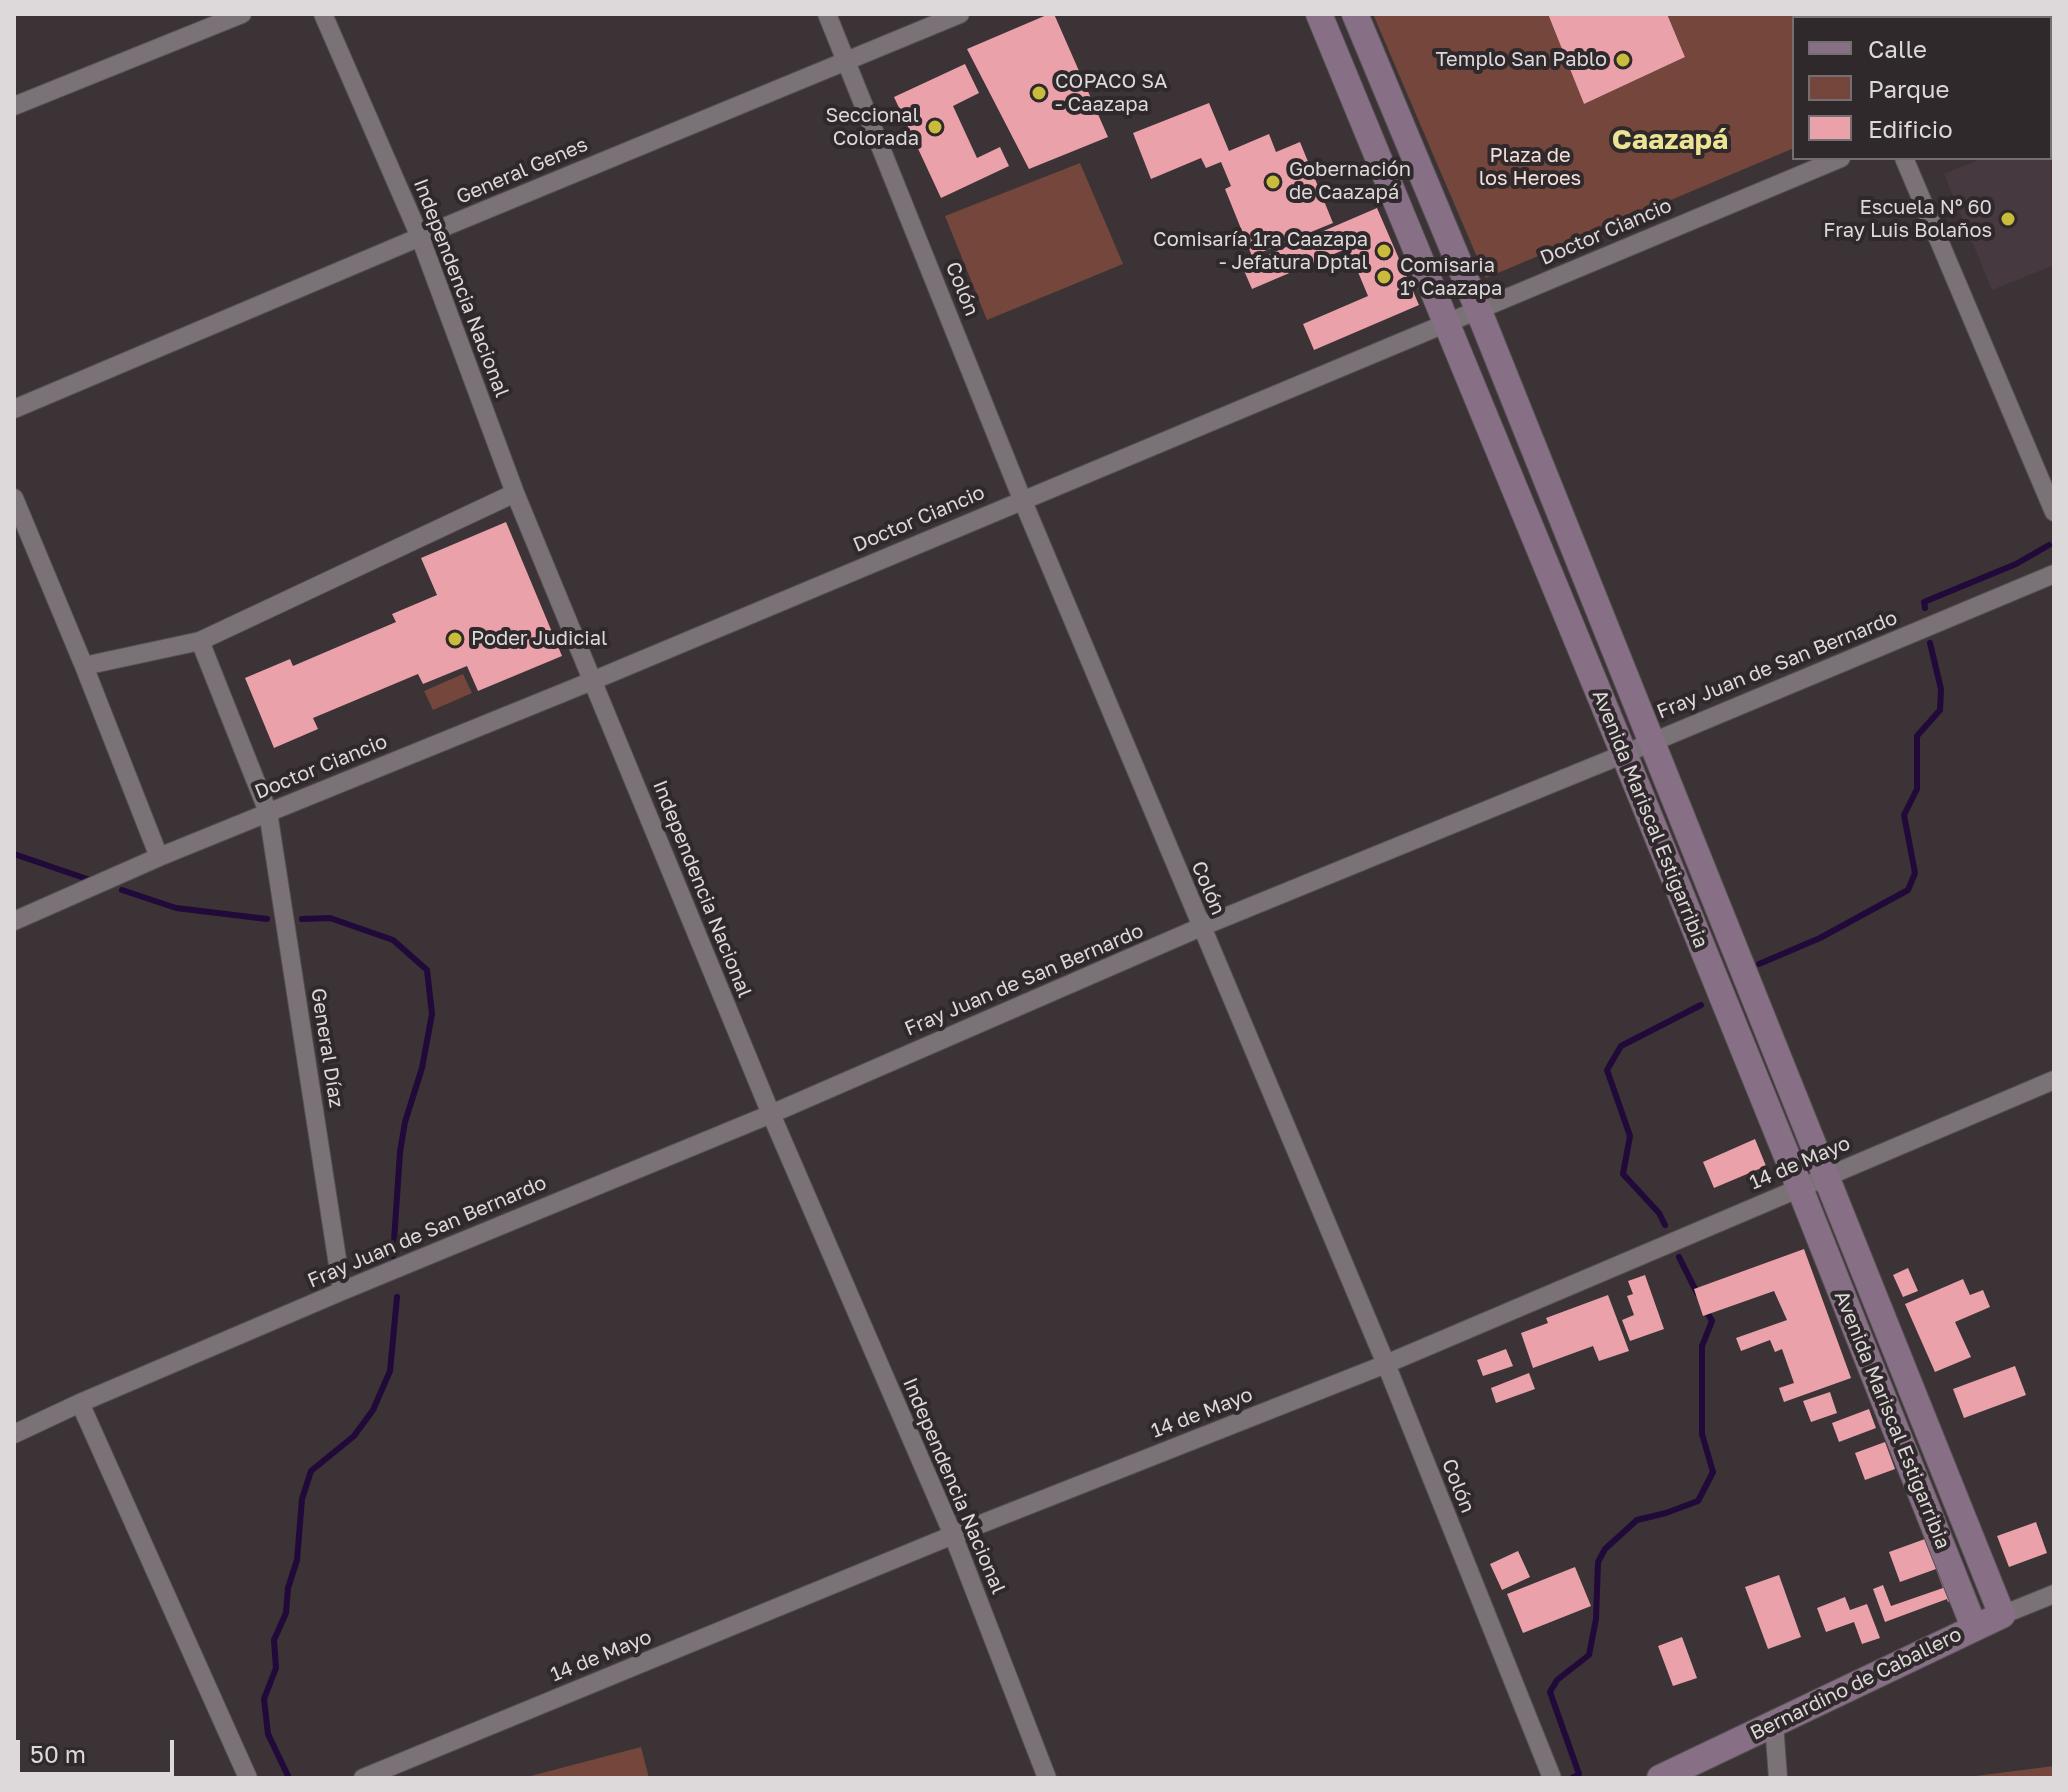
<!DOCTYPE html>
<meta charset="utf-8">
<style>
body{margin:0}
#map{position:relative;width:2068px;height:1792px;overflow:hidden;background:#3b3336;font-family:"Golos Text",sans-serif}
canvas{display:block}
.frame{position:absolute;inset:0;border:16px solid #ddd8da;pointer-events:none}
.legend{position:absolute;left:1792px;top:16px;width:260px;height:144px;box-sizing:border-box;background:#30292c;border:2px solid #756f72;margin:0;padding:10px 14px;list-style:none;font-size:24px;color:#ddd8da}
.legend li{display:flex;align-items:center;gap:16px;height:40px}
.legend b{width:40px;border:2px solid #756f72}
.scale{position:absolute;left:16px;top:1740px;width:158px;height:36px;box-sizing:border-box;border:4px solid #ddd8da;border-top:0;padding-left:10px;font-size:24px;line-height:28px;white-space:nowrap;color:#ddd8da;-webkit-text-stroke:6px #30292c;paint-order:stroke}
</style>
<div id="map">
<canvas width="2068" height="1792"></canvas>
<div class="frame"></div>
<ul class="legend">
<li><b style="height:10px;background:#877085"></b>Calle</li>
<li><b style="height:22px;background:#75463b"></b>Parque</li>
<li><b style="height:22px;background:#eaa1aa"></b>Edificio</li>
</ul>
<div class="scale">50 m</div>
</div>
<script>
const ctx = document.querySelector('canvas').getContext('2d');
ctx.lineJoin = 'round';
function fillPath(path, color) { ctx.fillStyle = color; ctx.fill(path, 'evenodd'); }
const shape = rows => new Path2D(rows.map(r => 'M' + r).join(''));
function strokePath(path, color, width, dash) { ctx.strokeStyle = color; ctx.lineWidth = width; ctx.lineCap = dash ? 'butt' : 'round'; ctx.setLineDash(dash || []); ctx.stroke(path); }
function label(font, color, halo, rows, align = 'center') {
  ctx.font = font + ' "Golos Text",sans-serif'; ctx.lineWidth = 8; ctx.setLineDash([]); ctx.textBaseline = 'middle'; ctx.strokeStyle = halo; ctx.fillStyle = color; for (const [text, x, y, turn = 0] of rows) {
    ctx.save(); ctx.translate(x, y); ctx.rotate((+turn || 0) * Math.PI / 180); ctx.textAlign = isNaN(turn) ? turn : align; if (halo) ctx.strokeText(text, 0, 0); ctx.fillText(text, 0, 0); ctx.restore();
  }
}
const built = shape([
 [2054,128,2054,265,1992,290,1944,174,1983,158,2050,158,2050,130]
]);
const green = shape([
 [1373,14,1548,14,1584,104,1685,57,1667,14,1819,14,1821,18,1794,18,1794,148,1486,278],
 [1080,163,1123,264,987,320,945,216],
 [463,674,472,693,433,710,424,691],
 [641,1747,649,1778,523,1778],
 [2054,1766,2054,1778,1960,1778]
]);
const stream = shape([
 [1925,608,1924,602,2016,564,2049,545],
 [14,854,93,881],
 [122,890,176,908,267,919],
 [302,919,330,918,393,940,427,970,432,1014,422,1068,405,1122,400,1152,393,1256],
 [1759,964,1820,938,1908,890,1915,873,1904,815,1917,789,1917,736,1940,710,1941,689,1930,643],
 [1665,1225,1659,1213,1623,1174,1630,1136,1607,1070,1621,1046,1701,1005],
 [1679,1257,1697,1293],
 [289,1778,268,1734,264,1699,276,1668,274,1640,286,1613,288,1588,297,1560,302,1499,311,1471,354,1436,373,1410,390,1371,397,1297],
 [1572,1778,1579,1774,1550,1692,1557,1680,1589,1655,1596,1619,1598,1562,1605,1549,1637,1520,1666,1513,1698,1501,1713,1472,1702,1434,1702,1346,1712,1321,1706,1310]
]);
const building = shape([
 [1049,14,1054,14,1108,137,1029,169,967,49],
 [1548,14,1667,14,1685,57,1584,104],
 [965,64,979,93,953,106,977,158,1000,147,1009,166,941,198,894,97],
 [1209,103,1229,151,1269,134,1276,152,1300,142,1333,223,1252,256,1225,189,1231,186,1221,162,1206,168,1201,158,1151,179,1133,133],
 [1377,208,1419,305,1314,350,1303,324,1368,296,1348,248,1252,289,1242,266],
 [506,522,562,656,478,691,467,666,423,684,418,674,313,718,318,729,274,748,245,678,290,659,293,666,396,622,392,614,437,595,421,558],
 [1755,1139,1766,1166,1714,1188,1703,1162],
 [1804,1249,1851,1378,1784,1402,1779,1388,1794,1383,1782,1349,1775,1352,1770,1340,1741,1351,1736,1338,1787,1320,1774,1291,1703,1316,1694,1289],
 [1908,1268,1918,1291,1903,1297,1893,1275],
 [1645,1275,1664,1329,1630,1341,1622,1320,1634,1315,1627,1296,1633,1294,1628,1281],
 [1963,1279,1970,1295,1983,1290,1990,1307,1955,1322,1971,1357,1935,1372,1905,1304],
 [1608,1295,1629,1351,1599,1361,1593,1346,1533,1368,1521,1333,1548,1323,1546,1318],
 [1506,1349,1513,1366,1483,1376,1477,1360],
 [2015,1366,2026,1395,1964,1418,1953,1389],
 [1529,1373,1535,1389,1496,1403,1491,1388],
 [1830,1392,1837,1413,1811,1422,1803,1401],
 [1869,1409,1876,1428,1839,1442,1832,1423],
 [1885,1442,1895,1469,1865,1480,1855,1453],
 [2036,1522,2047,1553,2009,1567,1997,1536],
 [1936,1535,1959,1598,1948,1602,1947,1599,1885,1622,1873,1589,1883,1585,1891,1606,1943,1588,1936,1569,1900,1582,1889,1552],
 [1518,1551,1530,1577,1502,1590,1490,1564],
 [1575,1567,1591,1606,1523,1633,1507,1594],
 [1779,1575,1801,1637,1768,1649,1745,1587],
 [1845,1597,1850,1610,1867,1604,1880,1638,1862,1644,1854,1622,1826,1632,1817,1608],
 [1682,1637,1697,1678,1673,1686,1658,1646]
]);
const street = shape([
 [323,14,420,237,515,493,771,1114,953,1535,1047,1778],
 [827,14,1022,499,1386,1364,1552,1778],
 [1827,14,1828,18],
 [2050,71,2054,70],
 [14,106,242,14],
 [1904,158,2054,512],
 [14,409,420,237,960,14],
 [14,498,84,666,159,857],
 [200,641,268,812,342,1291],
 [84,666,200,641,515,493],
 [14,921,159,857,592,681,1841,158],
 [80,1403,248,1778],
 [14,1434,80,1403,342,1291,771,1114,1201,927,1624,754,2054,574],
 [2002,1615,2054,1594],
 [1774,1724,1778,1778],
 [363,1778,953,1535,1386,1364,2054,1080]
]);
const secondary = shape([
 [1319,14,1624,754,1799,1186,1974,1627],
 [1355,14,1478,309,2002,1615,1660,1778]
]);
const markers = [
 [1623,60,8,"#c9bb3b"],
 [1039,93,8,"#c9bb3b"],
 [935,127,8,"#c9bb3b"],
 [1273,182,8,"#c9bb3b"],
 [2008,219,8,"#c9bb3b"],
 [1384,251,8,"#c9bb3b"],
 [1384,277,8,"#c9bb3b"],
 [455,639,8,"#c9bb3b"]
];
const poiNames = [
 ["Templo San Pablo",1607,60],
 ["COPACO SA",1055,82,"left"],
 ["- Caazapa",1055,105,"left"],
 ["Seccional",919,116],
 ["Colorada",919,139],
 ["Gobernación",1289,170,"left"],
 ["de Caazapá",1289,193,"left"],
 ["Escuela Nº 60",1992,208],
 ["Fray Luis Bolaños",1992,231],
 ["Comisaría 1ra Caazapa",1368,240],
 ["- Jefatura Dptal",1368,263],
 ["Comisaria",1400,266,"left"],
 ["1° Caazapa",1400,289,"left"],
 ["Poder Judicial",471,639,"left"]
];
const parkNames = [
 ["Plaza de",1530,156],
 ["los Heroes",1530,179]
];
const streetNames = [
 ["General Genes",522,171,-23],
 ["Doctor Ciancio",1606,232,-23],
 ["Independencia Nacional",461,288,69],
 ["Colón",962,289,68],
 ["Doctor Ciancio",919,519,-23],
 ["Fray Juan de San Bernardo",1777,665,-22],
 ["Doctor Ciancio",321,767,-22],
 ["Avenida Mariscal Estigarribia",1650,819,68],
 ["Colón",1208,888,67],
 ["Independencia Nacional",702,889,68],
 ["Fray Juan de San Bernardo",1024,980,-23],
 ["General Díaz",327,1048,81],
 ["14 de Mayo",1800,1163,-23],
 ["Fray Juan de San Bernardo",427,1232,-23],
 ["14 de Mayo",1202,1413,-21],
 ["Avenida Mariscal Estigarribia",1892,1420,68],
 ["Independencia Nacional",954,1486,67],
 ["Colón",1458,1486,68],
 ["14 de Mayo",601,1656,-22],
 ["Bernardino de Caballero",1856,1684,-26]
];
const districtNames = [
 ["Caazapá",1670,140]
];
fillPath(built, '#473940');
fillPath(green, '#75463b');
strokePath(stream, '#210939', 6);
fillPath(building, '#eaa1aa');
strokePath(street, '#565053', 20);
strokePath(secondary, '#565053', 28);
strokePath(street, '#7a7276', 18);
strokePath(secondary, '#877085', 26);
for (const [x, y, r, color] of markers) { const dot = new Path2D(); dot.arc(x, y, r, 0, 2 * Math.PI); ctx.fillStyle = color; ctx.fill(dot); strokePath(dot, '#30292c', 3); }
label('20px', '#ddd8da', '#30292c', poiNames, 'right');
label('20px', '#f3dfda', '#30292c', parkNames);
label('20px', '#ddd8da', '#30292c', streetNames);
label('bold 28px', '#ece495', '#30292c', districtNames);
</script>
